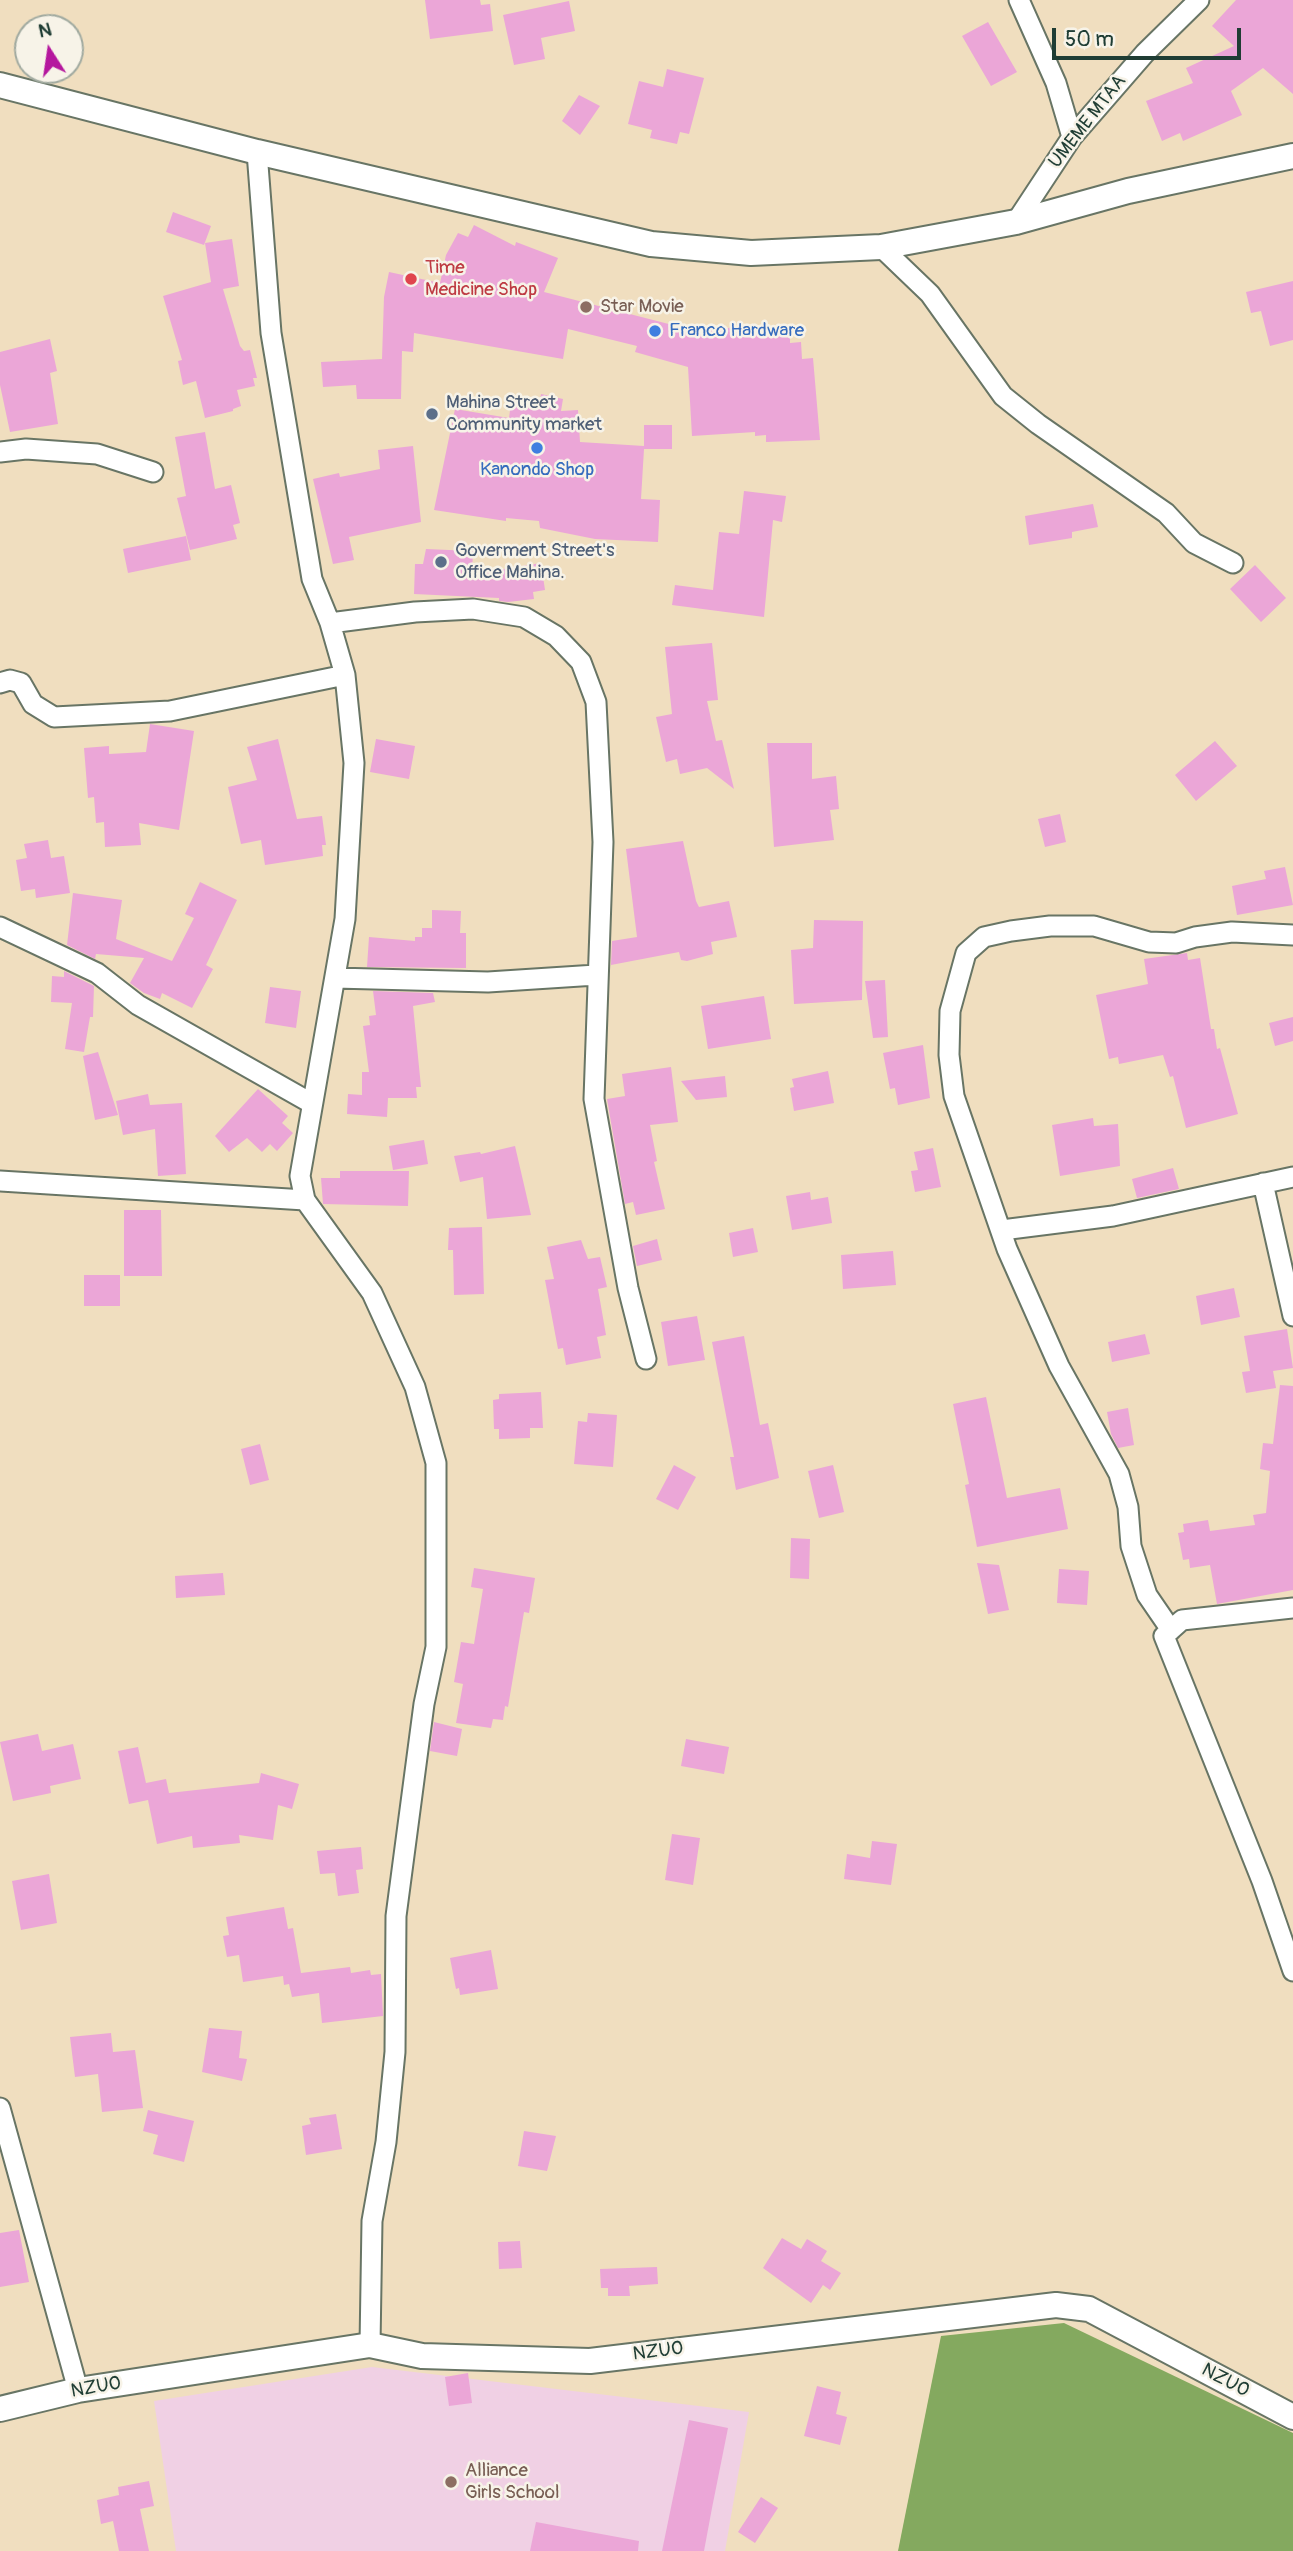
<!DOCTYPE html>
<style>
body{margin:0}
#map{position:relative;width:1293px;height:2551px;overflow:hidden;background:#f0debf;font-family:Pangolin,sans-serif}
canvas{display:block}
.north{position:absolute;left:14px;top:14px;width:70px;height:70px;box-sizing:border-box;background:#f7f3e8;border:2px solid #a1aaa0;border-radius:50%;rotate:348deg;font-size:19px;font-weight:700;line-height:28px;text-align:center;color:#1f3d34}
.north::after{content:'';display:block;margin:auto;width:24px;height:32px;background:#b5179e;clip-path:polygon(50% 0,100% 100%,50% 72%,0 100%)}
.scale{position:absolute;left:1052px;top:28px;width:189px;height:32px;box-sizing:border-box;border:4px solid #1f3d34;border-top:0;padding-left:9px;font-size:21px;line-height:24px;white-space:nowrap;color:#1f3d34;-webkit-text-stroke:5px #f7f3e8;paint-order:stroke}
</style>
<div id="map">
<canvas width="1293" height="2551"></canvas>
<div class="north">N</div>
<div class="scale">50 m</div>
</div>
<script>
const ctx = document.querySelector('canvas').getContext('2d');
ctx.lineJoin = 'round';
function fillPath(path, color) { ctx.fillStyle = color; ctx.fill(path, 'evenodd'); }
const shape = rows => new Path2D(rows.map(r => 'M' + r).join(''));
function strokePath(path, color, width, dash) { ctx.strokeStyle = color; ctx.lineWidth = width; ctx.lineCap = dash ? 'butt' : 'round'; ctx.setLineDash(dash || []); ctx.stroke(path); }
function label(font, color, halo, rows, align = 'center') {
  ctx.font = font + ' Pangolin,sans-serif'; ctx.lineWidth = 5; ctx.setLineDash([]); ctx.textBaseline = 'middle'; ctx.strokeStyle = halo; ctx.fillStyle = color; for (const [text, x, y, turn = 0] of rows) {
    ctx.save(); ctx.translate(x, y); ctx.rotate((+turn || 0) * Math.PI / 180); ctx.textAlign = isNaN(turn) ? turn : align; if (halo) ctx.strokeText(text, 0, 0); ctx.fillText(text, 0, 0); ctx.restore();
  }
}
const built = shape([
 [372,2367,749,2412,725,2551,176,2551,154,2401]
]);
const forest = shape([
 [1064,2323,1293,2433,1293,2551,898,2551,941,2336]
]);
const building = shape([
 [425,0,480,0,481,5,490,4,493,31,430,39],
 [1236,0,1293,0,1293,94,1263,68,1231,91,1242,115,1183,141,1180,133,1162,141,1146,101,1193,83,1186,68,1234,46,1212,26],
 [569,1,575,31,541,38,545,59,514,65,503,15],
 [988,22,1017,72,991,86,962,36],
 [667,69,704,78,689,134,680,132,677,144,650,138,652,130,628,124,639,81,663,87],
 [579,95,600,106,580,135,562,121],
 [173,212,211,226,204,245,166,232],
 [474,225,515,246,516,242,558,258,544,292,696,331,749,326,749,330,790,328,790,343,801,342,802,359,813,358,820,440,766,442,766,435,755,436,755,432,692,436,688,367,635,352,637,346,568,329,563,359,414,333,413,352,402,351,401,399,357,399,356,385,323,387,321,362,382,359,384,297,389,272,440,283,446,255,458,233,468,237],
 [232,239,239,286,223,289,240,346,244,351,250,350,257,378,253,378,255,386,237,390,241,406,233,409,233,411,205,418,196,381,183,385,178,361,182,360,163,296,211,282,205,243],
 [1293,281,1293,340,1270,346,1261,311,1251,313,1246,292],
 [50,339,57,371,50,373,58,424,10,432,0,385,0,352],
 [541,394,563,399,561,411,578,410,580,442,644,446,644,425,672,425,672,449,644,449,641,499,660,500,658,542,595,539,540,528,539,521,506,518,506,521,434,510,455,409,509,418,512,396,540,400],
 [205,432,215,489,231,485,240,523,233,525,237,539,190,550,177,498,186,496,175,437],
 [413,446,421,522,349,537,354,560,333,564,313,479,339,473,340,477,380,469,378,450],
 [744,491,786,496,782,522,773,520,764,617,672,605,675,585,713,590,719,532,739,534],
 [1093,504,1098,527,1072,532,1072,538,1029,545,1025,516],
 [186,536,191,560,128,573,123,549],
 [426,549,473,551,472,574,541,563,545,590,533,592,534,599,508,602,499,601,499,598,414,594,415,564,423,564],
 [1255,565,1286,598,1261,622,1230,589],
 [712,643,718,700,707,701,716,741,722,740,734,789,707,768,680,774,677,759,666,762,656,717,672,714,665,647],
 [150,724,194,731,179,830,139,823,141,845,105,847,104,822,96,823,94,797,88,798,84,748,109,746,109,754,146,752],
 [278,739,297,819,322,816,326,845,322,845,323,856,265,865,261,840,241,844,228,787,257,780,247,747],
 [376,739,415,746,409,779,370,772],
 [1215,741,1237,766,1196,801,1175,775],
 [767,743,812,743,812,779,836,776,839,809,830,810,834,840,774,847],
 [1060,814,1066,842,1045,847,1038,819],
 [48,840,51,858,64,856,70,893,36,898,35,889,21,891,16,860,27,858,24,844],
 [683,841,696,901,699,907,729,901,737,937,711,942,713,954,687,961,681,960,679,952,611,965,612,941,637,937,626,849],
 [1285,867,1293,905,1237,915,1232,886,1266,879,1264,871],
 [200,882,237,900,206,965,213,969,192,1008,162,993,160,999,144,993,130,983,144,958,96,954,95,959,67,945,73,893,122,900,116,939,172,961,194,918,185,914],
 [432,910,461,911,460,933,466,933,466,968,367,967,369,937,415,941,415,937,422,937,422,928,432,928],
 [814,920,863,921,862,1000,794,1004,791,950,813,948],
 [1187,953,1188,960,1200,958,1211,1029,1214,1029,1217,1049,1220,1048,1238,1114,1186,1128,1173,1076,1170,1077,1163,1055,1119,1064,1118,1057,1109,1059,1096,995,1148,984,1144,959],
 [64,971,94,986,93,1017,90,1017,84,1052,65,1049,72,1003,51,1002,52,976,64,977],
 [885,980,888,1037,873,1038,865,981],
 [270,987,301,991,296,1028,265,1023],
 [373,991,433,993,435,1002,413,1006,421,1087,416,1087,417,1098,388,1098,387,1117,347,1114,348,1094,362,1095,362,1072,369,1072,363,1026,370,1025,369,1016,376,1015],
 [764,996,771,1039,708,1049,701,1006],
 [1293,1017,1293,1041,1275,1046,1269,1023],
 [923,1045,930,1098,898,1105,895,1088,890,1089,883,1053],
 [98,1052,118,1115,95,1120,83,1056],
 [671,1067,678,1122,650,1125,657,1161,654,1162,665,1209,636,1215,633,1202,625,1204,607,1099,625,1096,622,1074],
 [828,1071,834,1103,794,1111,790,1088,794,1087,792,1079],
 [725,1076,727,1097,696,1100,681,1081],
 [258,1089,288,1116,282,1123,293,1133,277,1151,270,1144,262,1152,247,1138,229,1152,215,1136],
 [148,1094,150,1105,182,1103,186,1174,158,1176,155,1129,123,1135,116,1101],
 [1093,1118,1094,1126,1118,1124,1120,1166,1060,1176,1052,1125],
 [424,1140,428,1164,393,1170,389,1146],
 [515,1146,531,1215,487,1219,483,1177,460,1182,454,1156,480,1152,481,1154],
 [933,1148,941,1187,915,1192,911,1171,918,1170,914,1152],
 [1173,1168,1179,1189,1137,1198,1132,1179],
 [340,1171,409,1171,408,1206,323,1204,321,1178,340,1178],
 [810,1192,811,1200,828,1197,832,1223,792,1230,786,1196],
 [124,1210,161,1210,162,1276,124,1276],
 [482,1227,484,1294,454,1295,453,1250,448,1250,449,1228],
 [753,1228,758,1252,733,1257,729,1233],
 [657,1239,662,1260,637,1266,633,1246],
 [581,1240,588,1259,600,1257,607,1287,598,1289,606,1335,597,1337,601,1358,566,1365,563,1348,558,1349,545,1280,554,1279,547,1247],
 [893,1251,896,1285,843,1289,841,1255],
 [84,1275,120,1275,120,1306,84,1306],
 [1234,1288,1240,1317,1201,1325,1196,1296],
 [697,1316,705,1360,668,1366,661,1322],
 [1287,1329,1293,1368,1273,1371,1276,1388,1246,1393,1242,1372,1250,1371,1244,1336],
 [1145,1334,1150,1354,1112,1362,1108,1342],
 [744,1336,760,1425,768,1423,779,1478,736,1490,730,1457,734,1457,712,1342],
 [1280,1385,1293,1386,1293,1590,1217,1604,1210,1565,1190,1568,1189,1559,1183,1560,1178,1533,1184,1532,1183,1524,1208,1520,1210,1531,1255,1525,1253,1515,1266,1513,1270,1471,1260,1469,1263,1443,1273,1444],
 [541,1392,543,1428,530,1428,530,1438,499,1439,499,1429,494,1429,493,1400,499,1399,499,1394],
 [986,1397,1007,1498,1060,1488,1068,1529,977,1547,965,1485,969,1484,953,1404],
 [1128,1408,1134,1445,1118,1448,1111,1434,1107,1412],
 [588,1413,617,1415,613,1467,574,1464,578,1421,587,1422],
 [260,1444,269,1480,250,1485,241,1449],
 [674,1465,696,1477,678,1510,656,1499],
 [833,1465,844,1512,819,1518,808,1471],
 [791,1538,810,1539,809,1579,790,1578],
 [977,1563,999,1565,1009,1610,988,1614],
 [474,1568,535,1578,529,1613,524,1612,508,1707,505,1706,503,1720,493,1719,491,1728,456,1723,463,1684,454,1682,461,1642,474,1644,483,1589,471,1587],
 [1059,1569,1089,1571,1087,1605,1057,1603],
 [223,1573,225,1595,176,1598,175,1576],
 [434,1722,462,1729,457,1756,430,1751],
 [38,1734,42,1751,73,1744,81,1779,50,1786,51,1793,13,1801,0,1742],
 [686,1739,729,1747,724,1774,681,1766],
 [138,1747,146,1783,166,1779,169,1793,259,1783,261,1773,299,1784,292,1809,278,1805,273,1840,239,1835,240,1843,193,1848,192,1836,157,1844,148,1800,129,1804,118,1751],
 [672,1834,700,1838,693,1885,665,1880],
 [872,1841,897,1844,891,1885,844,1879,847,1854,870,1858],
 [361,1847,363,1869,356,1870,359,1893,338,1896,335,1873,320,1874,317,1851],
 [49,1874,57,1923,21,1930,12,1881],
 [284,1907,288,1929,293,1928,301,1973,350,1967,351,1973,370,1970,371,1975,381,1974,383,2016,322,2023,319,1993,292,1997,289,1984,284,1985,283,1976,243,1982,239,1955,227,1957,223,1936,229,1935,226,1917],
 [491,1950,498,1989,460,1995,459,1988,456,1989,450,1958],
 [209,2028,242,2031,239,2058,247,2059,242,2081,202,2072],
 [111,2033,113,2052,135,2050,143,2108,102,2112,98,2074,75,2077,70,2037],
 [148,2110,194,2121,184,2162,153,2154,158,2135,143,2131],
 [336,2114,342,2149,306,2155,302,2126,311,2124,309,2118],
 [524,2131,556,2136,547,2171,518,2166],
 [19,2230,29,2282,0,2287,0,2233],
 [782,2238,801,2249,807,2239,827,2251,821,2261,841,2273,830,2290,823,2285,811,2303,763,2268],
 [520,2241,522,2268,499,2269,498,2242],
 [657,2267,658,2284,629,2286,630,2296,608,2296,608,2288,601,2288,600,2269],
 [468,2373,472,2403,449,2406,445,2377],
 [817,2386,841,2392,836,2414,847,2417,840,2445,804,2436],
 [689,2420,728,2428,712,2508,704,2551,662,2551],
 [149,2481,154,2506,140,2509,149,2551,119,2551,113,2521,101,2524,97,2500,119,2495,118,2487],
 [761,2497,778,2508,755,2543,738,2532],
 [536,2522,639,2541,638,2551,530,2551]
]);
const minor = shape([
 [1019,0,1056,83,1072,137],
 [257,152,271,333,312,579,330,623,345,675,354,763,345,919,300,1176,305,1200,372,1293,415,1387,436,1463,436,1647,424,1704,396,1916,395,2052,386,2142,372,2221,370,2345],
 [1016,222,1072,137,1145,53,1199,0],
 [881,247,930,294,1003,396,1038,424,1166,513,1194,543,1233,563],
 [0,452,26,449,97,454,153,472],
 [330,623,415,612,473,609,524,617,556,636,581,662,596,702,603,842,594,1099,628,1288,646,1359],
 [0,683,10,680,21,683,33,704,54,717,170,711,345,675],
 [0,927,97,973,138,1005,311,1103],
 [335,978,488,982,596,975],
 [0,1181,305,1200],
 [1263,1183,1293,1316],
 [1002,1230,1113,1216,1293,1177],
 [1293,1608,1182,1620,1164,1636,1262,1881,1293,1971],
 [1171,1630,1147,1595,1131,1546,1128,1507,1119,1474,1059,1366,1007,1249,954,1096,949,1055,950,1011,966,953,984,937,1011,931,1050,926,1094,926,1149,942,1176,943,1195,937,1232,932,1293,935],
 [0,2108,78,2390]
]);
const tertiary = shape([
 [0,85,257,152,651,244,751,253,881,247,1016,222,1128,191,1293,156],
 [0,2409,78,2390,370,2345,422,2356,590,2361,1056,2305,1089,2309,1293,2417]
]);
const markers = [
 [411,279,7,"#e0444e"],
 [586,307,7,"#8d6e63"],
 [655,331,7,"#3f7fe0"],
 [432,414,7,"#5c6f8a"],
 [537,448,7,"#3f7fe0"],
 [441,562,7,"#5c6f8a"],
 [451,2482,7,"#8d6e63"]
];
const streetNames = [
 ["UMEME MTAA",1088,122,-52],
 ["NZUO",658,2352,-7],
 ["NZUO",1225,2381,28],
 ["NZUO",96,2388,-10]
];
const healthNames = [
 ["Time",425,268],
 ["Medicine Shop",425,290]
];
const educationNames = [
 ["Star Movie",600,307],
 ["Alliance",465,2471],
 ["Girls School",465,2493]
];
const shopNames = [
 ["Franco Hardware",669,331],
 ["Kanondo Shop",537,470,"center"]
];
const serviceNames = [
 ["Mahina Street",446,403],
 ["Community market",446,425],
 ["Goverment Street's",455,551],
 ["Office Mahina.",455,573]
];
fillPath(built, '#f0d0e4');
fillPath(forest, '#84a95f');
fillPath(building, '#eba6d7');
strokePath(minor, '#687565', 23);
strokePath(tertiary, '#687565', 28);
strokePath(minor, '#fff', 19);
strokePath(tertiary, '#fff', 24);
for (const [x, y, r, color] of markers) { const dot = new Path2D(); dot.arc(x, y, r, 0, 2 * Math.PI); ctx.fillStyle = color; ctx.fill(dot); strokePath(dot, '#f7f3e8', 2.5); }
label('19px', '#1f3d34', '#f7f3e8', streetNames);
label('19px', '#be3a42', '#f7f3e8', healthNames, 'left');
label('19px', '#785e54', '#f7f3e8', educationNames, 'left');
label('19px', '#366cbe', '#f7f3e8', shopNames, 'left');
label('19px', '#4e5e75', '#f7f3e8', serviceNames, 'left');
</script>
